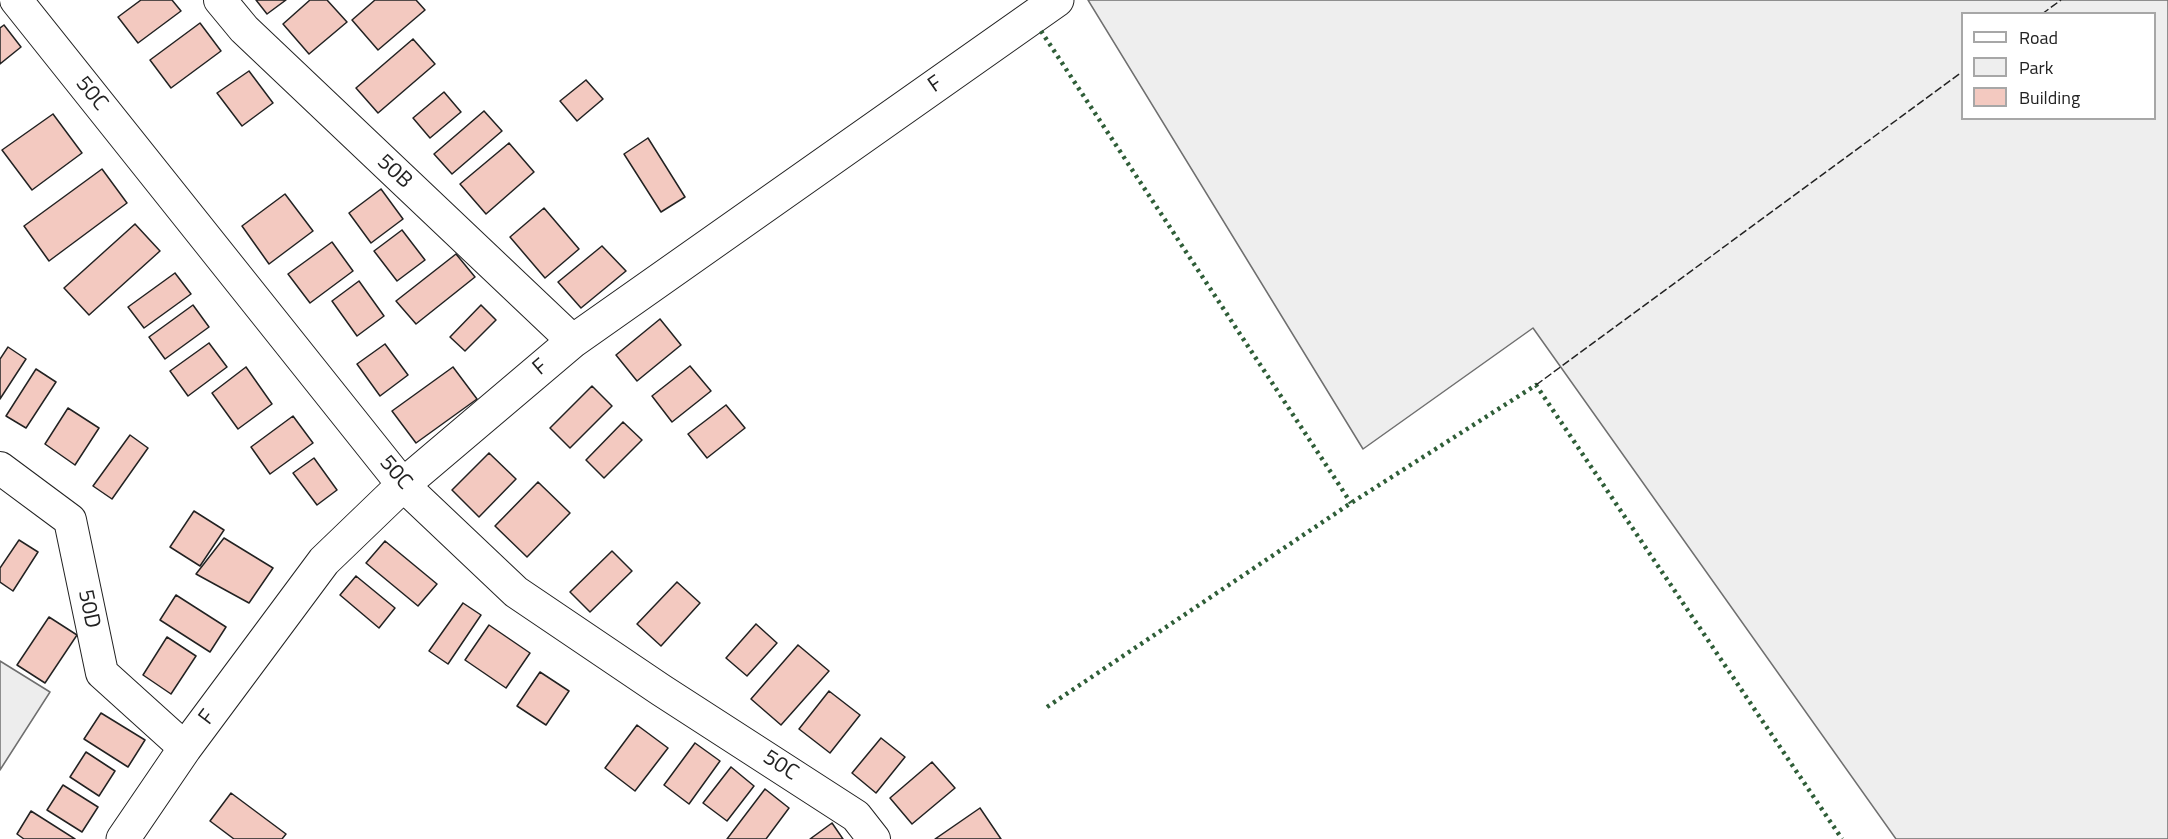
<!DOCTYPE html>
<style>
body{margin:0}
#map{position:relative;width:2168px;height:839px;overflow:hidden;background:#fff;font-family:"Titillium Web",sans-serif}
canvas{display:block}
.legend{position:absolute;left:1961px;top:12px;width:195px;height:108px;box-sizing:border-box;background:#fff;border:2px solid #a7a7a7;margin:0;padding:8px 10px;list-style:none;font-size:18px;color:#222}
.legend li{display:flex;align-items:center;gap:12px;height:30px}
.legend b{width:30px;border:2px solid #a7a7a7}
</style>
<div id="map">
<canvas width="2168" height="839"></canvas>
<ul class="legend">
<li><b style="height:8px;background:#fff"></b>Road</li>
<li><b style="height:16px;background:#eee"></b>Park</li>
<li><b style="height:16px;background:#f3c9c0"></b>Building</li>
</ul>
</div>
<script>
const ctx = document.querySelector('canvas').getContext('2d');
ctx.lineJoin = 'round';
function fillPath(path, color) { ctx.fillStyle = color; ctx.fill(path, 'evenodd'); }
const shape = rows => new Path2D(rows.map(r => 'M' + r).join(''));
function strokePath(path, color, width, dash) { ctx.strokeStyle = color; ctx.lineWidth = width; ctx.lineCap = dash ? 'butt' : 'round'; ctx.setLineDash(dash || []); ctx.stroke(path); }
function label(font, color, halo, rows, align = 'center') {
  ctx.font = font + ' "Titillium Web",sans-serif'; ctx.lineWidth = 4.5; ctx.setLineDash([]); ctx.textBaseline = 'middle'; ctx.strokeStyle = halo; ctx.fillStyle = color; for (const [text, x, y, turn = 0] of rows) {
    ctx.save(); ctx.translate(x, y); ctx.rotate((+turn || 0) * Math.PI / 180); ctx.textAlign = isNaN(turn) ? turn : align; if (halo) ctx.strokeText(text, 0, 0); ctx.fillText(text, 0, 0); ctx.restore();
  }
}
const green = shape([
 [1088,0,2168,0,2168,839,1896,839,1533,328,1363,449,1088,0],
 [1962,14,2154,14,2154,118,1962,118,1962,14]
]);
const parking = shape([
 [0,661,50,692,0,770,0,661]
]);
const building = shape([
 [141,0,172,0,181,11,138,43,118,17,141,0],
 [256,0,286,0,267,14,256,0],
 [310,0,327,0,347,22,309,54,283,24,310,0],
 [375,0,416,0,425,10,378,50,352,20,375,0],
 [200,23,221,51,171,88,150,60,200,23],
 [4,25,21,47,0,64,0,28,4,25],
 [413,39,435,64,378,113,356,88,413,39],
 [249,71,273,103,242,126,217,93,249,71],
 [586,80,603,99,577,121,560,101,586,80],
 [444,92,461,112,430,138,413,118,444,92],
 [484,111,502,131,452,174,434,154,484,111],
 [53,114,82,153,32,190,2,150,53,114],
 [648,138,685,197,661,212,624,154,648,138],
 [509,143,534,172,486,214,460,184,509,143],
 [102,169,127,203,49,261,24,226,102,169],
 [381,189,403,219,371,243,349,213,381,189],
 [285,194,313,231,269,264,242,226,285,194],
 [544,208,579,249,545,278,510,237,544,208],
 [135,224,160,251,89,315,64,288,135,224],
 [402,230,425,260,397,281,374,251,402,230],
 [332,242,353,271,310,303,288,274,332,242],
 [602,246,626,271,581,308,558,282,602,246],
 [456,254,475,277,416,324,396,301,456,254],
 [175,273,191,294,144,328,128,307,175,273],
 [359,281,384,316,357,336,332,301,359,281],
 [193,305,209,327,165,359,149,337,193,305],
 [481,305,496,320,465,351,450,337,481,305],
 [660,319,681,345,637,381,616,355,660,319],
 [209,343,227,367,188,396,170,371,209,343],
 [385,344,408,375,380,396,357,364,385,344],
 [8,347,26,359,0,399,0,359,8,347],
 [690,366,711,391,672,422,652,396,690,366],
 [246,367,272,404,238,429,212,393,246,367],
 [453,367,477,399,416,443,392,411,453,367],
 [36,369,56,382,26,428,6,416,36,369],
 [592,386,612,406,570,448,550,428,592,386],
 [726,405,745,428,707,458,688,434,726,405],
 [68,408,99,428,75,465,45,444,68,408],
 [293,416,313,443,270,474,251,447,293,416],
 [623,422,642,440,604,478,586,460,623,422],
 [130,435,148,448,112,499,93,486,130,435],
 [489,453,516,479,479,517,452,490,489,453],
 [314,458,337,490,317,505,293,473,314,458],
 [538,482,570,513,527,557,495,526,538,482],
 [194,511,224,530,200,566,170,547,194,511],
 [224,538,273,568,249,603,196,574,224,538],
 [19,540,38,552,13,591,0,582,0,568,19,540],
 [385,541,437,584,418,606,366,563,385,541],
 [612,551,632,571,590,612,570,592,612,551],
 [356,576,395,608,379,628,340,595,356,576],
 [677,582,700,603,661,646,637,624,677,582],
 [176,595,226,627,210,652,160,620,176,595],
 [463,603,481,615,448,664,429,651,463,603],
 [49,617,77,635,45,683,17,665,49,617],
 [756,624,777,643,747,676,726,658,756,624],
 [489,625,530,653,506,688,465,660,489,625],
 [167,637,196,656,171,694,143,675,167,637],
 [798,645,829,671,781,725,751,699,798,645],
 [540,672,569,691,546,725,517,706,540,672],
 [829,691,860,715,830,753,799,729,829,691],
 [101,713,145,740,128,767,84,739,101,713],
 [637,725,668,748,635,791,605,768,637,725],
 [881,738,905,757,876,793,852,773,881,738],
 [695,743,720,761,689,804,664,785,695,743],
 [86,752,115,771,99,796,70,777,86,752],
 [932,762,955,788,912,824,890,798,932,762],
 [731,767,754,786,727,821,703,803,731,767],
 [63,785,98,807,82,832,47,810,63,785],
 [765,789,789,808,766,839,727,839,765,789],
 [231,793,286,834,282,839,234,839,210,821,231,793],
 [980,808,1001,839,935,839,980,808],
 [31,811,75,839,24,839,17,834,31,811],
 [832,823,843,839,810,839,832,823]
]);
const minor = shape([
 [16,0,403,485,516,592,661,690,856,816,874,839],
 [220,0,244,29,573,341],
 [0,468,70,520,102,673,185,748]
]);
const tertiary = shape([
 [123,839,185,748,324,561,403,485,573,341,1057,0]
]);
const hedge = shape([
 [1041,31,1351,503],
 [1047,707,1351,503,1536,385,1842,839]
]);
const fence = shape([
 [2042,14,2061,0],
 [1536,385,1962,72]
]);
const streetNames = [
 ["F",936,85,-35],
 ["50C",91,94,51],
 ["50B",394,172,43],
 ["F",541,368,-40],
 ["50C",395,473,49],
 ["50D",88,609,78],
 ["F",208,718,-53],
 ["50C",780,766,33]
];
fillPath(green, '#eee');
strokePath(green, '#6f6f6f', 1.5);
fillPath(parking, '#ededed');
strokePath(parking, '#6f6f6f', 1.5);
fillPath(building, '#f3c9c0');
strokePath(building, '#222', 1.5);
strokePath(minor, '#222', 34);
strokePath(tertiary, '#222', 35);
strokePath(minor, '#fff', 32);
strokePath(tertiary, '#fff', 33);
strokePath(hedge, '#2f5e38', 4.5, [3, 4.5]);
strokePath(fence, '#222', 1.5, [8, 3]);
label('22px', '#222', '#fff', streetNames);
</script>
